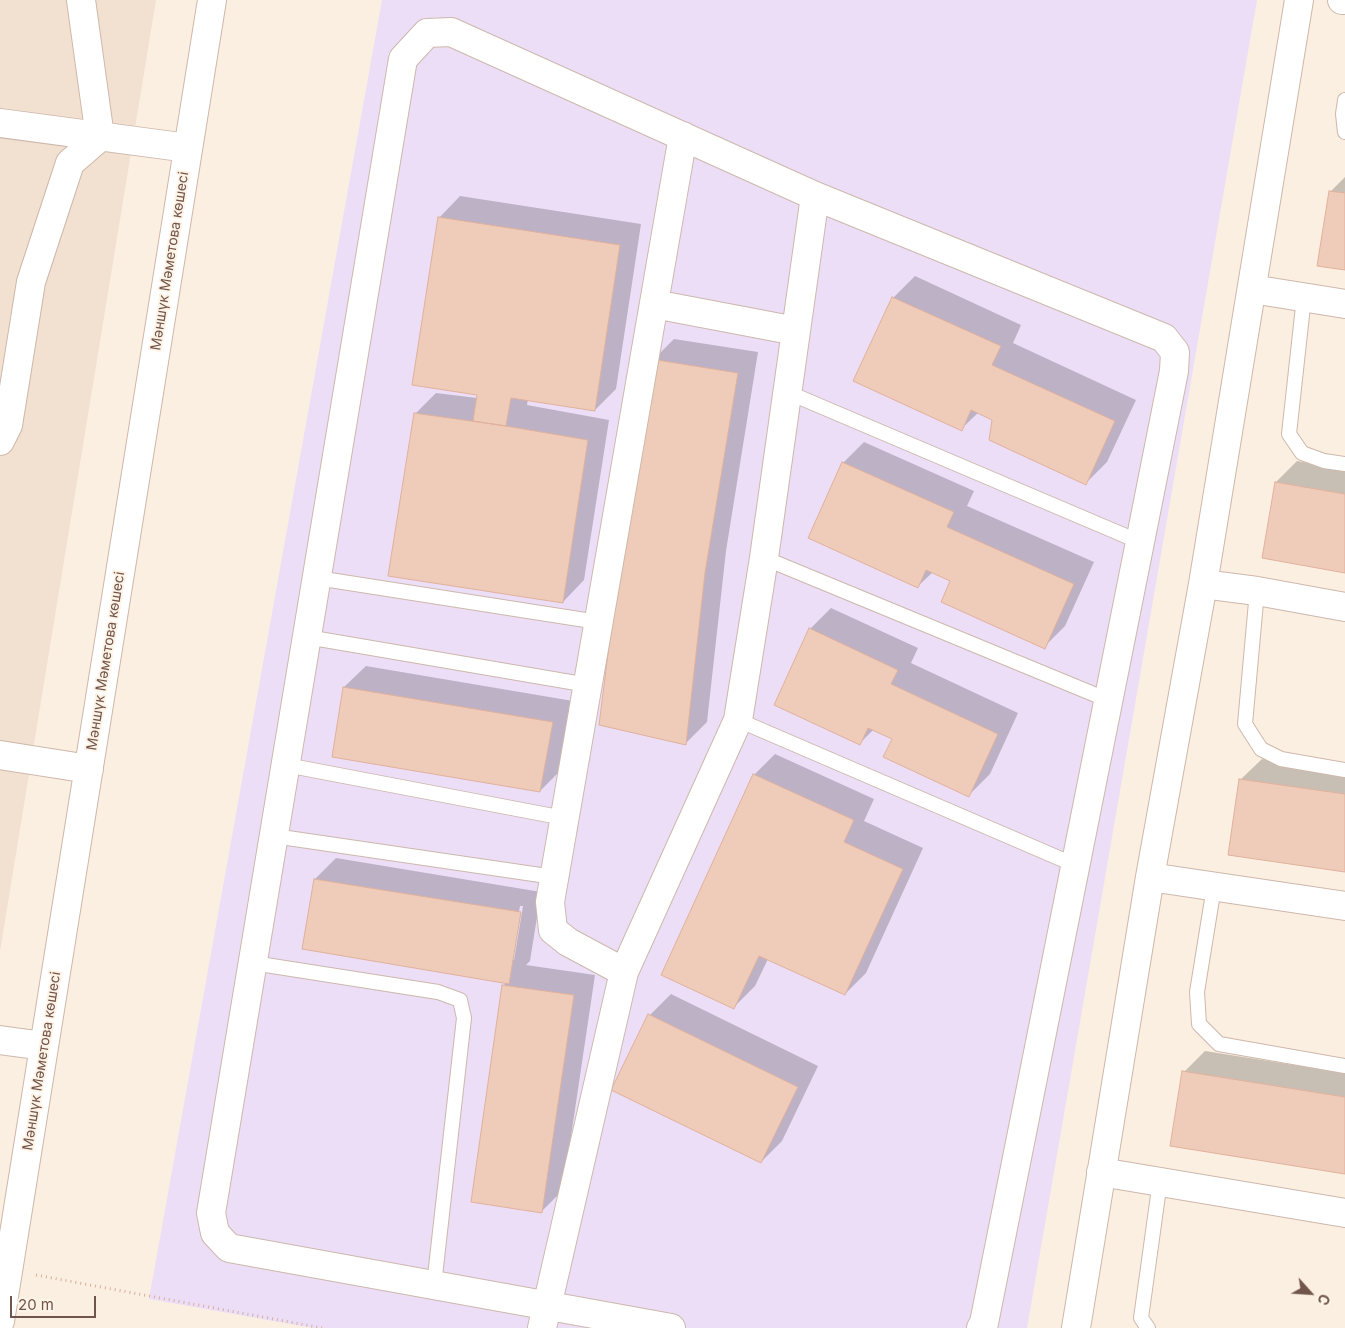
<!DOCTYPE html>
<meta charset="utf-8">
<style>
body{margin:0}
#map{position:relative;width:1345px;height:1328px;overflow:hidden;background:#fbefe1;font-family:Inter,sans-serif}
canvas{display:block}
.north{position:absolute;left:1285px;top:1268px;width:50px;height:50px;-webkit-text-stroke:4px #fef3e7;paint-order:stroke;rotate:116deg;font-size:14px;font-weight:700;line-height:20px;text-align:center;color:#71544a}
.north::after{content:'';display:block;margin:auto;width:18px;height:22px;background:#71544a;clip-path:polygon(50% 0,100% 100%,50% 72%,0 100%)}
.scale{position:absolute;left:10px;top:1296px;width:86px;height:22px;box-sizing:border-box;border:2px solid #71544a;border-top:0;padding-left:6px;font-size:15px;line-height:18px;white-space:nowrap;color:#71544a;-webkit-text-stroke:4px #fef3e7;paint-order:stroke}
</style>
<div id="map">
<canvas width="1345" height="1328"></canvas>
<div class="north">С</div>
<div class="scale">20 m</div>
</div>
<script>
const ctx = document.querySelector('canvas').getContext('2d');
ctx.lineJoin = 'round';
function fillPath(path, color) { ctx.fillStyle = color; ctx.fill(path, 'evenodd'); }
const shape = rows => new Path2D(rows.map(r => 'M' + r).join(''));
function strokePath(path, color, width, dash) { ctx.strokeStyle = color; ctx.lineWidth = width; ctx.lineCap = dash ? 'butt' : 'round'; ctx.setLineDash(dash || []); ctx.stroke(path); }
function label(font, color, halo, rows, align = 'center') {
  ctx.font = font + ' Inter,sans-serif'; ctx.lineWidth = 4; ctx.setLineDash([]); ctx.textBaseline = 'middle'; ctx.strokeStyle = halo; ctx.fillStyle = color; for (const [text, x, y, turn = 0] of rows) {
    ctx.save(); ctx.translate(x, y); ctx.rotate((+turn || 0) * Math.PI / 180); ctx.textAlign = isNaN(turn) ? turn : align; if (halo) ctx.strokeText(text, 0, 0); ctx.fillText(text, 0, 0); ctx.restore();
  }
}
const residential = shape([
 [0,0,156,0,0,951]
]);
const education = shape([
 [382,0,1257,0,1027,1328,313,1328,149,1299]
]);
const shadow = shape([
 [1345,177,1345,269,1331,191],
 [460,196,641,224,616,389,595,410,528,399,527,405,609,420,584,580,563,602,415,414,436,393,477,398,478,394,439,218],
 [915,276,1021,325,1013,343,1136,400,1107,462,1086,483,994,419,979,412,961,429,855,381,894,297],
 [674,339,758,352,726,551,707,722,686,743,653,360],
 [864,442,974,491,967,506,1094,562,1065,626,1044,647,952,580,933,572,918,586,843,463],
 [1297,461,1345,470,1345,572,1276,482],
 [831,608,918,648,911,663,1018,713,990,774,969,795,893,738,874,729,860,743,810,629],
 [366,666,573,701,561,770,540,791,344,687],
 [775,754,874,799,864,821,923,848,866,973,845,994,768,959,755,986,734,1007,754,775],
 [1262,759,1345,771,1345,871,1240,780],
 [336,858,541,892,530,961,526,965,595,975,563,1190,542,1211,503,986,507,982,303,948,315,879],
 [520,906,523,906,514,960,511,960],
 [671,994,818,1066,782,1141,761,1162,613,1089,650,1015],
 [1205,1051,1345,1073,1345,1173,1184,1072]
]);
const building = shape([
 [1329,191,1345,193,1345,270,1317,266,1329,191],
 [438,217,620,245,595,411,511,398,506,426,473,421,477,395,412,385,438,217],
 [892,297,1001,346,992,365,1115,421,1086,485,989,440,992,420,971,410,962,431,853,381,892,297],
 [651,359,738,373,705,573,686,745,599,725,624,527,651,359],
 [414,413,506,426,588,440,563,603,388,576,414,413],
 [842,462,954,512,947,527,1074,584,1045,649,941,602,950,581,926,570,918,588,808,538,842,462],
 [1275,482,1345,494,1345,573,1262,558,1275,482],
 [809,628,898,670,891,684,998,734,969,797,883,757,892,739,868,728,860,745,774,705,809,628],
 [343,687,553,722,540,792,332,757,343,687],
 [753,774,854,820,844,842,903,869,845,995,759,956,734,1009,661,975,753,774],
 [1239,779,1345,794,1345,872,1228,855,1239,779],
 [314,879,521,912,509,984,302,949,314,879],
 [502,985,574,995,542,1213,471,1202,502,985],
 [648,1014,798,1087,761,1163,611,1090,648,1014],
 [1182,1071,1345,1097,1345,1174,1170,1146,1182,1071]
]);
const path = shape([
 [36,1275,322,1328]
]);
const service = shape([
 [1345,100,1343,114,1345,132],
 [1304,297,1289,434,1302,453,1324,461,1345,464],
 [787,392,1140,542],
 [764,558,1108,700],
 [317,578,598,622],
 [1257,591,1245,724,1261,749,1281,759,1345,770],
 [307,637,588,685],
 [738,720,1075,865],
 [286,765,564,818],
 [274,836,554,877],
 [1214,887,1197,992,1199,1024,1219,1044,1345,1066],
 [253,963,438,992,460,1000,464,1018,434,1285],
 [1148,1328,1141,1318,1160,1181]
]);
const minor = shape([
 [1342,0,1345,0],
 [0,123,188,148],
 [1252,289,1345,304],
 [654,304,796,331],
 [0,441,8,425,31,282,70,163,100,137,81,0],
 [1203,584,1257,591,1345,607],
 [0,755,89,769],
 [1150,877,1345,906],
 [624,972,568,942,553,930,550,902,683,136],
 [0,1040,44,1046],
 [1101,1172,1345,1213],
 [0,1321,212,0],
 [542,1328,624,972,738,720,764,558,815,196],
 [671,1328,229,1248,215,1233,211,1213,403,59,427,33,451,32,815,196,1164,338,1175,352,1174,371,1140,542,984,1323,981,1328],
 [1076,1328,1150,877,1203,584,1299,0]
]);
const streetNames = [
 ["Мәншүк Мәметова көшесі",170,261,-81],
 ["Мәншүк Мәметова көшесі",106,661,-81],
 ["Мәншүк Мәметова көшесі",42,1061,-81]
];
fillPath(residential, '#f2e0d0');
fillPath(education, '#ecdef7');
fillPath(shadow, '#0003');
fillPath(building, '#efcbba');
strokePath(building, '#e1b19c', 1);
strokePath(service, '#cdb8ac', 16);
strokePath(minor, '#cdb8ac', 30);
strokePath(path, '#d3af9e', 3, [1, 4]);
strokePath(service, '#fff', 14);
strokePath(minor, '#fff', 28);
label('14px', '#71544a', '#fef3e7', streetNames);
</script>
